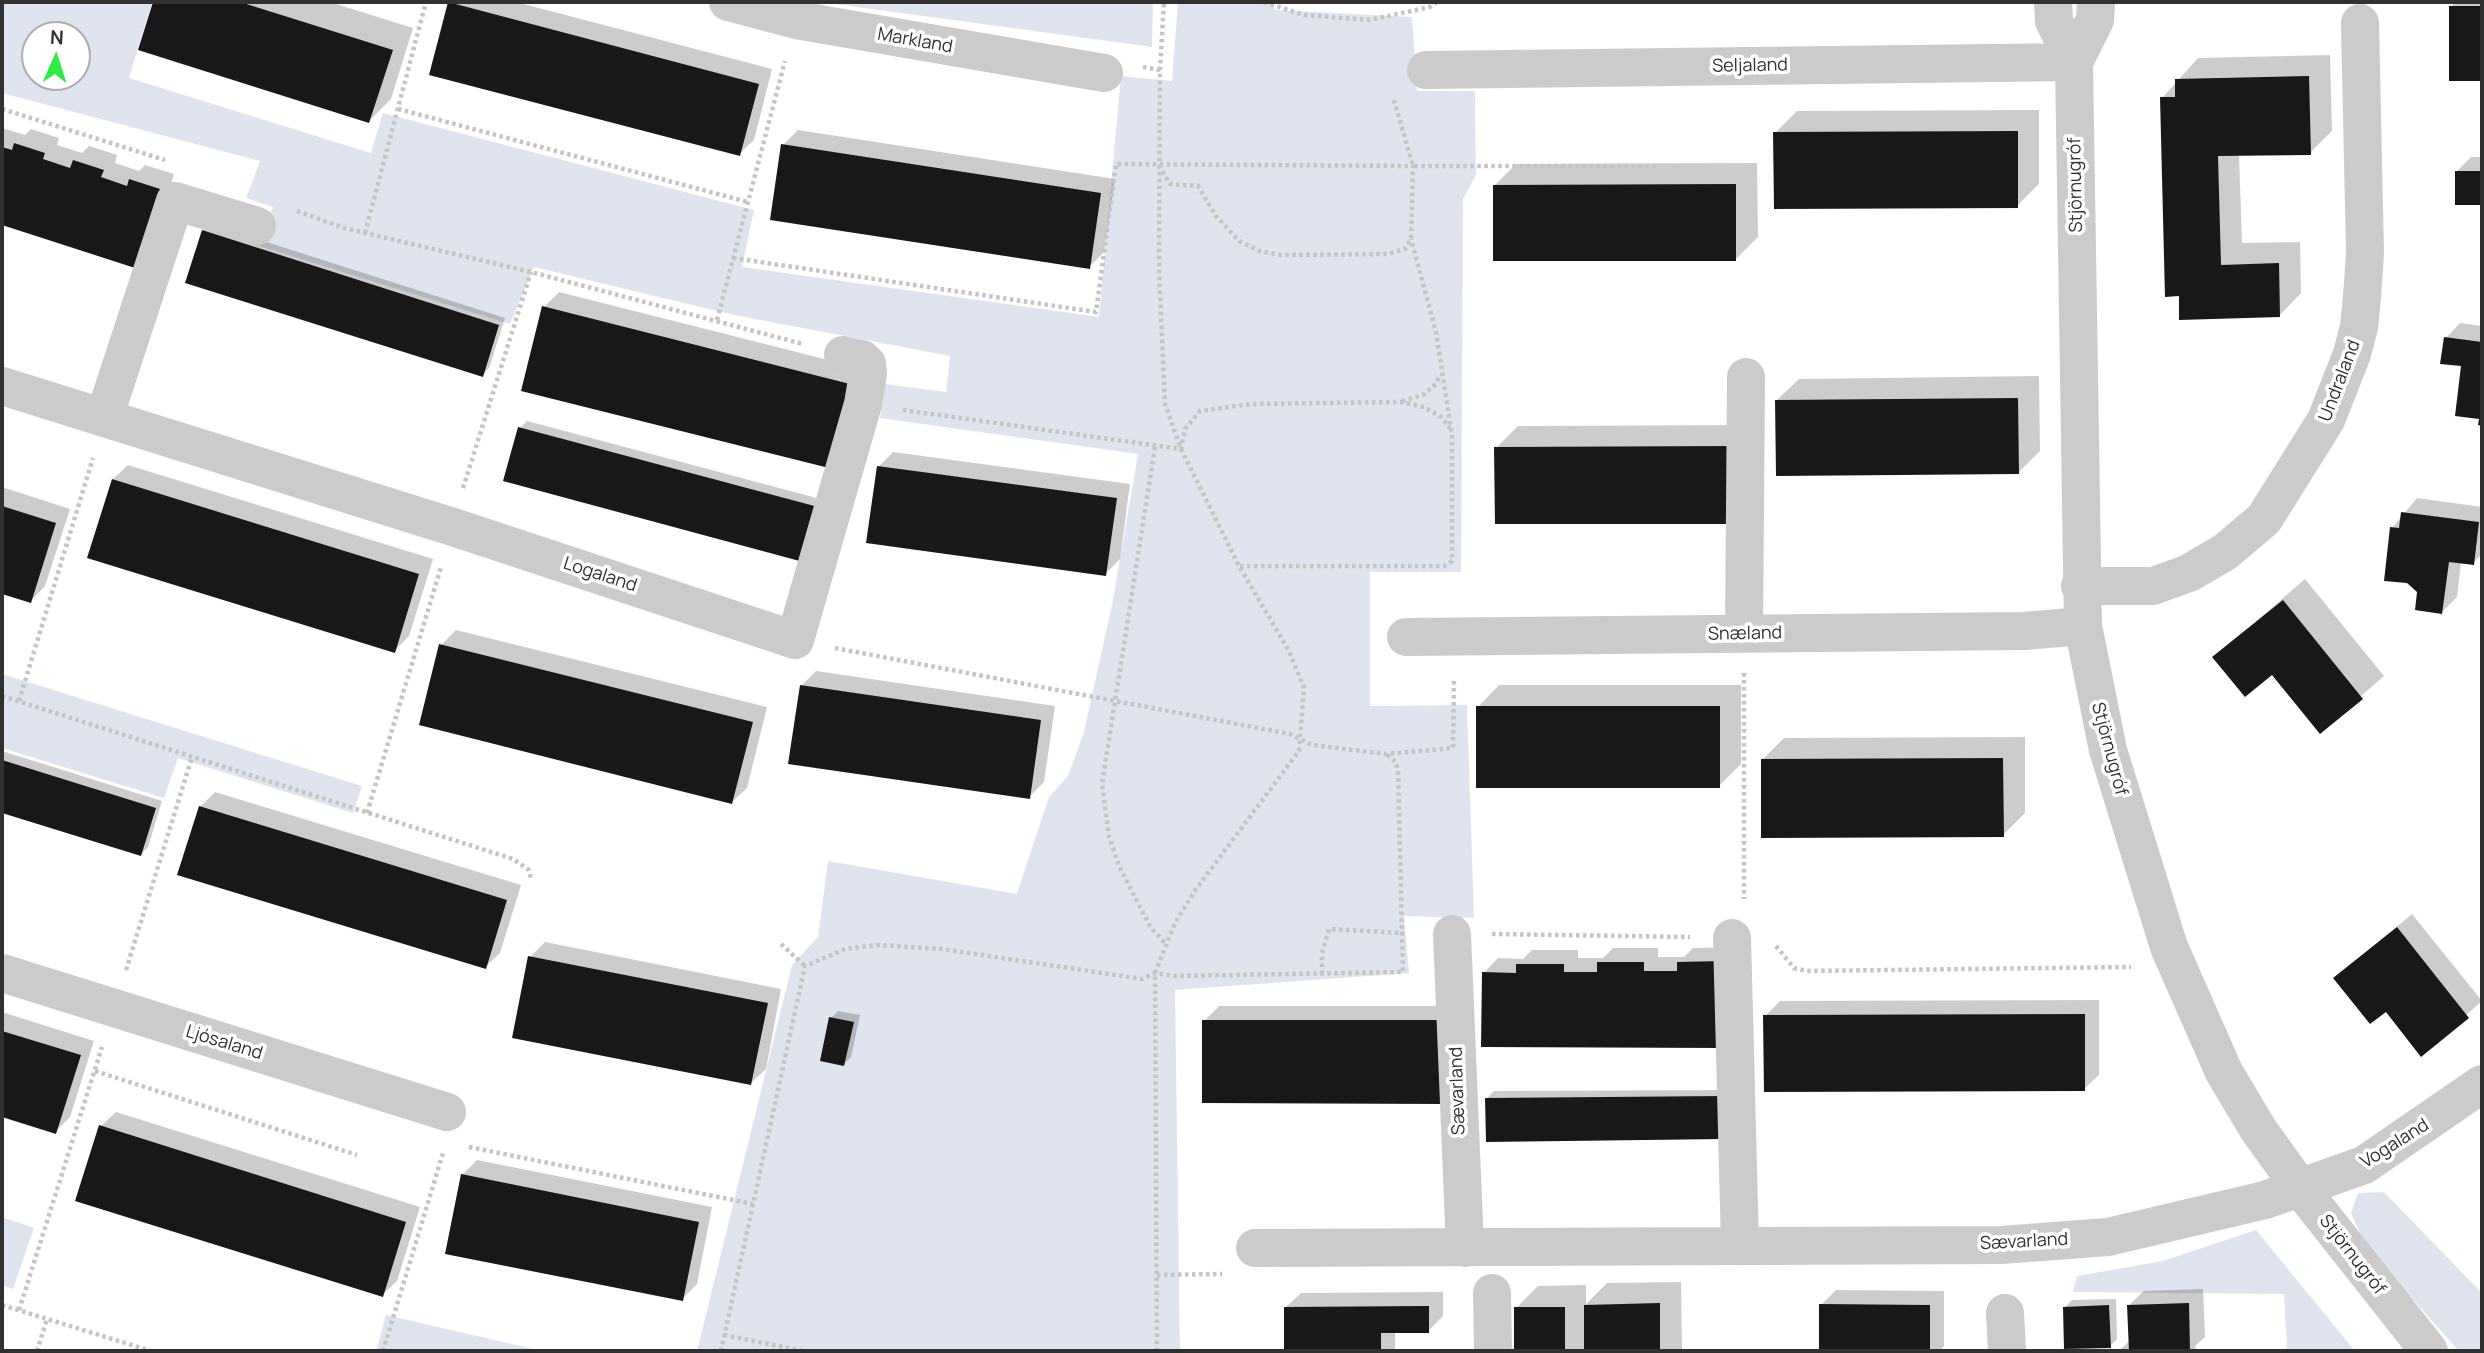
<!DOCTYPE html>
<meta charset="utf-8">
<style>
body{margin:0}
#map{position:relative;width:2484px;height:1353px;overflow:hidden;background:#fff;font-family:Manrope,sans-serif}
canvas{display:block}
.frame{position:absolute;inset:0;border:4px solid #313131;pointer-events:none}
.north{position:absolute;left:21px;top:21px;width:70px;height:70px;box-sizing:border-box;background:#fff;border:2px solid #adadad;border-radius:50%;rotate:3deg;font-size:19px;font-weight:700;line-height:28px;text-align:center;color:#313131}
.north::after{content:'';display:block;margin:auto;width:24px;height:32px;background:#2fec43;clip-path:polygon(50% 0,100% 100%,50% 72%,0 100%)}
</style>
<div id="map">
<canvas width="2484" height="1353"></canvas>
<div class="frame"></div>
<div class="north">N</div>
</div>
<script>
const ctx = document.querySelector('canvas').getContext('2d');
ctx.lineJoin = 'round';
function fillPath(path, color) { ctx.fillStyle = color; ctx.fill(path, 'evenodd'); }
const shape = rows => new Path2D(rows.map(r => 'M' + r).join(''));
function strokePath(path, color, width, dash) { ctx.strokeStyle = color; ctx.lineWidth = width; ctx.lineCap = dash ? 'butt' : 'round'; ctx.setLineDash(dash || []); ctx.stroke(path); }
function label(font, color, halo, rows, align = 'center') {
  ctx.font = font + ' Manrope,sans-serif'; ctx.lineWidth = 7; ctx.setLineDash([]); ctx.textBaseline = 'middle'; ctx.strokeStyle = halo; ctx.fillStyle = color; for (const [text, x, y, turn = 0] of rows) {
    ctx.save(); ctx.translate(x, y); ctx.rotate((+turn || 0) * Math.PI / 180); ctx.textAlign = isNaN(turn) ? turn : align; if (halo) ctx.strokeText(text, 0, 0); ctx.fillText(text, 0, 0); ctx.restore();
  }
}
const green = shape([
 [2,2,152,2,129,78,371,153,383,113,754,210,742,267,1099,317,1121,76,1172,81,1178,2,1270,2,1275,10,1412,17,1417,91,1475,91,1476,175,1463,199,1461,572,1370,572,1370,706,1467,705,1474,918,1404,916,1409,973,1175,990,1180,1351,697,1351,792,965,818,937,828,861,1017,894,1049,797,1068,776,1084,732,1112,605,1138,454,880,418,885,384,946,392,950,356,734,315,534,267,510,324,256,245,273,207,246,198,260,161,2,93],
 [35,35,77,35,77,77,35,77],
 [820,2,1153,2,1152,47],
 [2,674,362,786,353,813,178,758,164,798,2,748],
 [2384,1192,2482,1293,2482,1351,2459,1351,2367,1248,2351,1213,2358,1193],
 [2,1217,34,1228,13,1289,2,1285],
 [2256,1230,2355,1351,2287,1351,2284,1294,2073,1292,2077,1276,2163,1261],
 [386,1315,542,1351,376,1351]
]);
const shadow = shape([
 [155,2,330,2,413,28,391,99,369,121,140,49],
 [516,2,772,69,754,140,739,154,450,3],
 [2456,2,2482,2,2482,79,2450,79,2450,7],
 [2330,55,2332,131,2310,153,2239,154,2242,243,2300,242,2301,293,2280,315,2181,318,2162,98,2198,58],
 [2039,110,2039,184,2017,206,1775,133,1797,111],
 [2,128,25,135,31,129,59,138,57,145,82,153,89,146,117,155,115,163,139,171,145,165,174,174,150,251,135,266,2,223],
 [798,130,1115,179,1104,252,1089,267,783,145],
 [2471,157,2482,157,2482,204,2456,204,2456,172],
 [1757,163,1758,237,1736,259,1495,185,1516,164],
 [210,224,505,318,489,368,482,375,203,231],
 [559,292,868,370,833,468,544,307],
 [2460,323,2482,326,2482,424,2463,365,2446,338],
 [2039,376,2040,451,2018,473,1777,400,1799,379],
 [527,421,828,501,814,554,520,428],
 [1758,425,1758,500,1496,448,1518,426],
 [893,452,1130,484,1120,559,1105,574,878,467],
 [128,465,433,559,409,636,394,651,113,479],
 [2,487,70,509,45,586,31,601,2,592],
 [2417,498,2482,507,2482,554,2473,563,2461,562,2457,597,2442,612,2407,582,2392,528],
 [2305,579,2384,676,2320,732,2272,673,2215,657],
 [456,630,767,707,747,788,732,802,441,645],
 [816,671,1055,706,1044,782,1029,797,801,686],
 [1499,685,1741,685,1741,764,1719,786,1478,707],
 [2025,737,2025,813,2003,835,1762,760,1784,738],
 [2,751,162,801,148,847,141,854,2,811],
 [215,792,521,885,500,953,485,967,200,807],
 [2412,914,2482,1001,2422,1054,2386,1009,2335,978],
 [545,942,781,989,766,1069,751,1083,530,957],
 [1738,947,1737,1031,1484,973,1498,958,1523,959,1532,950,1578,950,1578,958,1603,958,1613,948,1658,948,1658,957,1684,957,1693,948],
 [2099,1000,2099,1075,2084,1089,1765,1016,1780,1001],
 [1219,1006,1458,1006,1458,1087,1204,1021],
 [838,1011,860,1015,851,1057,844,1064,831,1018],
 [2,1012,94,1041,70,1117,55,1132,2,1115],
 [1731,1090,1732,1130,1487,1098,1494,1091],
 [116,1112,420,1207,397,1281,382,1295,101,1126],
 [477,1160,712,1207,697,1284,682,1299,462,1175],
 [1681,1282,1682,1351,1516,1351,1516,1308,1538,1286,1586,1285,1586,1304,1607,1283],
 [2203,1289,2205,1337,2195,1346,2196,1351,2119,1351,2130,1340,2129,1305,2144,1291],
 [1836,1290,1944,1291,1944,1346,1939,1351,1821,1351,1821,1305],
 [1443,1292,1443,1316,1428,1331,1395,1331,1395,1351,1334,1351,1286,1307,1301,1293],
 [2116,1299,2117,1339,2110,1346,2065,1307,2072,1300]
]);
const building = shape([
 [153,2,240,2,393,50,369,123,138,50],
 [448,2,759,84,740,156,429,75],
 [2449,6,2482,6,2482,81,2449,81],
 [2309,76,2311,155,2218,156,2221,265,2279,263,2280,317,2179,320,2179,296,2165,297,2160,97,2175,97,2175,79],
 [2018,131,2018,208,1774,209,1773,132],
 [14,143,45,153,43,159,70,168,73,160,104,170,101,177,127,186,129,179,160,189,135,268,2,225,2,147,12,150],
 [781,144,1101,193,1090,269,770,220],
 [2455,171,2482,171,2482,205,2455,205],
 [1736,184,1736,261,1493,261,1493,185],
 [202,230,499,325,483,377,185,283],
 [542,306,854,385,833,469,521,391],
 [2444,337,2482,342,2482,426,2478,425,2479,419,2455,416,2461,366,2440,364],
 [2018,398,2019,474,1776,476,1775,400],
 [518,427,822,508,807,563,503,481],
 [1737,446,1737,524,1495,524,1494,447],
 [877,466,1117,498,1106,576,866,543],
 [112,479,419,574,395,653,87,558],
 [2,506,56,523,31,603,2,594],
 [2401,512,2479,522,2474,565,2449,562,2442,614,2415,610,2417,592,2407,583,2384,581,2390,527,2399,528],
 [2283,600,2363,699,2320,734,2272,675,2245,697,2212,657],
 [439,644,753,722,732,804,419,725],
 [800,685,1041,720,1030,799,788,764],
 [1476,706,1720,706,1720,788,1476,788],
 [2003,758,2004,837,1761,838,1761,759],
 [2,760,156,808,141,856,2,813],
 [199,806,507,900,486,969,177,875],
 [2397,927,2469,1018,2421,1057,2386,1012,2370,1024,2333,978],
 [528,956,768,1003,751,1085,512,1038],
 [1723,961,1723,1048,1481,1047,1482,972,1516,973,1516,964,1564,964,1564,972,1597,972,1597,962,1644,962,1644,971,1677,971,1677,962],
 [2085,1014,2085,1091,1764,1092,1763,1015],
 [829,1017,854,1022,844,1066,820,1061],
 [1202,1020,1444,1020,1444,1104,1202,1103],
 [2,1031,81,1055,56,1134,2,1117],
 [1725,1096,1725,1139,1486,1142,1485,1098],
 [99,1125,406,1222,383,1297,75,1201],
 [461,1174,699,1222,683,1301,445,1254],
 [1660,1303,1660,1351,1584,1351,1584,1305],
 [2189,1303,2190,1351,2129,1351,2127,1305],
 [1819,1304,1930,1305,1930,1351,1819,1351],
 [2109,1305,2111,1348,2064,1349,2063,1307],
 [1429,1306,1429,1333,1381,1333,1381,1351,1284,1351,1284,1307],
 [1514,1307,1565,1307,1565,1351,1514,1351]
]);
const path = shape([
 [1264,2,1304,15,1369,20,1430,7,1437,2],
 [1143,67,1160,70],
 [1394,100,1413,166,1659,166],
 [2,109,165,160],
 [398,109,748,202],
 [297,211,344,228,531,272,803,344],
 [365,233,426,2],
 [733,258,1096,312,1116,164,1413,166,1411,239,1405,249,1388,254,1282,255,1259,251,1239,241,1216,216,1198,186,1170,184,1160,167],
 [717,320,785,61],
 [1402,401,1423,395,1436,384,1439,377],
 [903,410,1181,449,1185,429,1200,411,1251,404,1401,402,1424,407,1441,417,1450,428],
 [1155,447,1102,784,1109,837,1119,866,1151,928,1166,944],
 [463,488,531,272],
 [1240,566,1444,566,1452,561,1452,436,1436,332,1411,239],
 [835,648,1290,734,1312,745,1386,754,1453,748,1454,680],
 [1744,673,1744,899],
 [2,696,513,859,529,870,531,880],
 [19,701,93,458],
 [367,813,441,567],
 [1492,934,1690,937],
 [781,944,805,966],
 [1776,946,1794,968,1807,971,2131,967],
 [126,970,192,757],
 [1322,974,1322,953,1329,929,1403,933],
 [95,1071,357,1155],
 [469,1147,753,1204],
 [1157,1275,1222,1274],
 [2,1305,151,1351],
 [19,1310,102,1047],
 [724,1335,803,1351],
 [37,1351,47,1319],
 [383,1351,443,1153],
 [721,1351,805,966,845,949,877,945,942,949,1142,979,1155,973,1174,976,1403,972,1398,771,1396,762,1386,754],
 [1157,1351,1155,973,1175,923,1196,889,1299,751,1304,688,1289,651,1239,566,1181,449,1165,404,1159,271,1160,70,1164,2]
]);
const minor = shape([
 [728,2,796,20,1104,73],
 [2053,2,2054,21,2074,62,2083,626,2108,750,2169,947,2224,1072,2258,1129,2301,1189,2429,1351],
 [2074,62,2095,20,2096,2],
 [1426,70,2074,62],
 [2,386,453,527,795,640,863,404,868,374,867,364,862,359,843,355],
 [104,418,175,201,257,226],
 [2080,586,2153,586,2189,573,2225,552,2264,519,2326,420,2352,354,2359,327,2362,297,2365,253,2360,23],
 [1744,634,1746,377],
 [1406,637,2024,631,2083,626],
 [1452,934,1465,1248],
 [1732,938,1740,1245],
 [2,973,447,1112],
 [1255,1248,2001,1245,2108,1237,2265,1200,2364,1165,2482,1084],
 [1492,1293,1493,1351],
 [2005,1313,2007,1351]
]);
const streetNames = [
 ["Markland",915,41,10],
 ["Seljaland",1750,66,-1],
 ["Stjörnugróf",2076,185,-91],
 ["Undraland",2340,381,-69],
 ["Logaland",600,575,18],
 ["Snæland",1745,634,-1],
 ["Stjörnugróf",2109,749,75],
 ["Ljósaland",224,1043,17],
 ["Sævarland",1458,1091,-92],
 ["Vogaland",2395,1144,-32],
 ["Sævarland",2024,1242,-3],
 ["Stjörnugróf",2352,1255,52]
];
fillPath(green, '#dfe4ee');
fillPath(shadow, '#0003');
fillPath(building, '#181818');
strokePath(path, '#c5c5c5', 4.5, [3.5, 3.5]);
strokePath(minor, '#cbcbcb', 38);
label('18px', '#313131', '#fff', streetNames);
</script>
